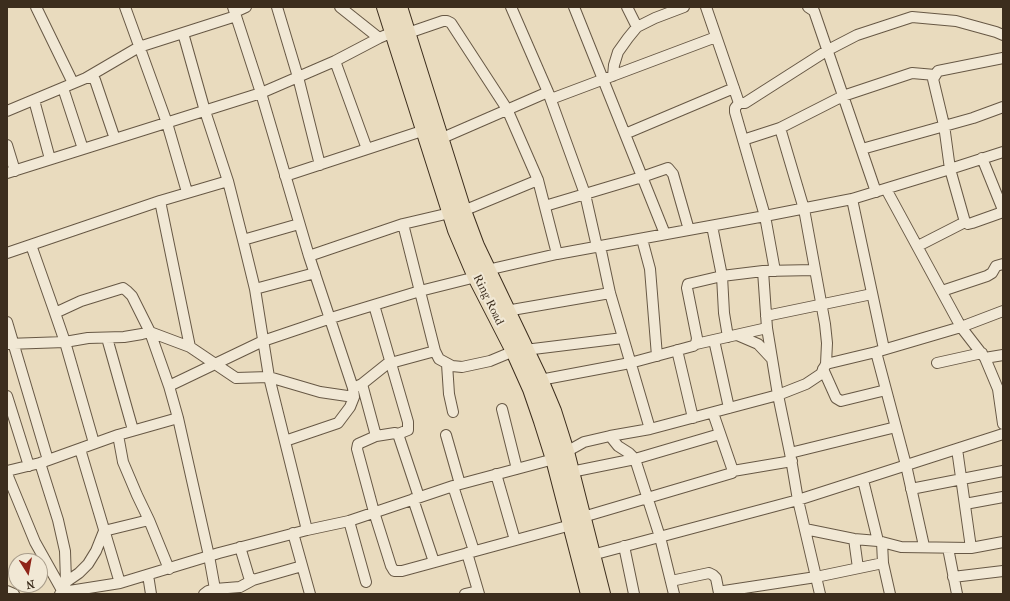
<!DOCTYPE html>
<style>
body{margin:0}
#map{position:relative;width:1010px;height:601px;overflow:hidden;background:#e9dbbe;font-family:"IM FELL French Canon",serif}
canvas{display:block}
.frame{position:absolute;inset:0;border:8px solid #3c2d1d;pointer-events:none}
.north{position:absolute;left:8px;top:553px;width:40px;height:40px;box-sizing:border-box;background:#f1e8d5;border:1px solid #a99d8b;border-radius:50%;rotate:169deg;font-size:11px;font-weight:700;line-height:16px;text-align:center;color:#3c2d1d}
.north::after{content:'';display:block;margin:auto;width:14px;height:18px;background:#8f2418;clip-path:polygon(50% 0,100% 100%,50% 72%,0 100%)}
</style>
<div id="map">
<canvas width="1010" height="601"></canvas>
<div class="frame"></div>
<div class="north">N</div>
</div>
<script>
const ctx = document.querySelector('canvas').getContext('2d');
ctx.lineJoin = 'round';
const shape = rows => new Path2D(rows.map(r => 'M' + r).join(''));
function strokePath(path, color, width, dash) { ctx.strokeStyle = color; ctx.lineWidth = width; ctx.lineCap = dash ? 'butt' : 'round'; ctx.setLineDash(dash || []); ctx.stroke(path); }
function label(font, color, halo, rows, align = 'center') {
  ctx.font = font + ' "IM FELL French Canon",serif'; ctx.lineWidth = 4; ctx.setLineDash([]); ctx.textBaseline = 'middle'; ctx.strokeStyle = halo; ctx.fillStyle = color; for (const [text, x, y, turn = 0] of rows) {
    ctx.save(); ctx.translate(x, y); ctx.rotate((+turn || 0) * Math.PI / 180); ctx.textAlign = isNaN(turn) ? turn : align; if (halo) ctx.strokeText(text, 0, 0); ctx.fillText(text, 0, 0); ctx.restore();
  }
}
const minor = shape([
 [36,7,73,83],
 [125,7,167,123,187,192],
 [233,7,261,93,309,256,353,388,354,397,350,407,338,423,285,441],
 [277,7,298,77,320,165],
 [340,7,379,38],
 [511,7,548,92,585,194,597,247],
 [574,7,665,234],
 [627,7,637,27],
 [706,7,739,103,745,103,828,50,857,35,912,17,956,21,996,32,1003,35],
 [808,7,814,11,876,192],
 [235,12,246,7],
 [183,33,205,111,228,181,243,240,255,289,269,377,307,530],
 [408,33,443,21,447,21,451,23,507,109,538,180,557,254],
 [335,61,367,149],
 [613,76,614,65,618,52,628,38,637,27,655,18,684,7],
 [86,78,92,78,95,80,115,139],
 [63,88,83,149],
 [551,99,716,37],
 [34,100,50,159],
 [739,103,735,108,735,112,765,216,775,271],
 [7,111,86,78,139,47,236,16],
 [625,134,734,88],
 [440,139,548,92],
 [743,140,780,128,843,96,912,73,935,75],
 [7,145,15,171],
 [862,149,973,118,1003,107],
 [982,158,1003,210],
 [7,173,261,93,335,61,379,38,393,32],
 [285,176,425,130],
 [886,189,961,327,985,358,998,389,1003,424],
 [852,199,884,349],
 [160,201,190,347],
 [545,206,642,177,668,168,673,174,689,230],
 [463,211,538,180],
 [965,222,950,169,944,125,933,79,938,71,1003,58],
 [403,224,435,351,439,359,452,366,462,367,490,361,514,351],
 [712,226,722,276,724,313,728,337],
 [642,239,650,269,657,356],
 [243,240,299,224],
 [31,245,55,313],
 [600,246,610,293,650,429],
 [918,246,965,222,968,224,972,223,1003,212],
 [7,253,160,201,228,181],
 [309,256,403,224,450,213],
 [487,270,557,254,765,216,852,199,950,169,1003,152],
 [763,271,767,328,778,395,790,453,798,500,820,594],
 [255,289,315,273],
 [942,291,987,276,992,273,996,266,1003,264],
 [374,305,408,422,408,430,398,434],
 [506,311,610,293],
 [766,316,872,294],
 [7,322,48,460],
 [737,335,758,344,772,359],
 [107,338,133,430],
 [714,340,729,408],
 [7,344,65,342,88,338,124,337,142,334,150,332,190,347,236,378,269,377,320,392,354,397],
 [696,344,767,328],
 [525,350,623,338],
 [677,350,693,418],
 [876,352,906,465,924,546],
 [985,358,1003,355],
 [937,363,982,353],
 [447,364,449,394,453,412],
 [826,364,876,352,961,327,1003,311],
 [823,369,836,398,841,401,886,390],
 [540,380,630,363,693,346,696,344,697,338,687,288,688,284,722,276,763,271,815,270],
 [362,384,376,436],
 [169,386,263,341,331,318,420,291,476,277],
 [353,388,362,384,387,364,435,351],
 [7,396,29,466],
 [502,409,517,469],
 [118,435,123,462,137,495,149,520,169,569],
 [446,435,460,484],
 [610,436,618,446,629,453,635,459,660,537,674,594],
 [94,443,65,342,55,313,81,301,123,288,127,291,132,296,150,332,169,386,178,418,209,556,215,589],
 [80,449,120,583],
 [957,449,971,548],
 [566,452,584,442,610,436,650,429,778,395,806,384,821,374,826,364,827,343,825,324,804,209,780,128],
 [790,453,896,427],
 [40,463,58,520,65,551,66,582,63,592],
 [7,471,40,463,118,435,178,418],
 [733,471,792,461],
 [571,472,635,459,720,434],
 [7,474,35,542,63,592],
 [496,474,515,540],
 [863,480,878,541],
 [453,486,474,551],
 [911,489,1003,471],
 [419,497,398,434,395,433,376,436,358,444,357,449,374,512,391,566,394,571,402,571,571,525],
 [413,499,434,562],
 [965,504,1003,497],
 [583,517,732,473,733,471,713,413],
 [349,521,366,582],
 [805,529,854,539,878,541,901,547,971,548,1003,542],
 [293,533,310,594],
 [854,539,858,568],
 [882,542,883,563,890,594],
 [624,546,634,594],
 [240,547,249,577,253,580],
 [948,548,957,594],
 [467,553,479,594],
 [592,555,798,500,1003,434],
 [148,575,151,594],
 [953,577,1003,571],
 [671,581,709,573,713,575,716,578,719,593],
 [66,582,79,573,88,564,96,551,104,531,149,520],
 [7,591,14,594],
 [60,594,63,592,120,583,219,553,307,530,349,521,453,486,554,459],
 [204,594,208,591,215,589,240,587,253,580,302,566],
 [465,594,478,591],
 [719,594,724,591,816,577,883,563]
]);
const primary = shape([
 [385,7,456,230,476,277,514,351,531,389,542,421,554,459,589,594],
 [399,7,463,211,476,246,540,380,553,411,566,452,602,594]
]);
const streetNames = [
 ["Ring Road",488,300,64]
];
strokePath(minor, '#675845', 12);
strokePath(primary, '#3c2d1d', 18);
strokePath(minor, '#f1e8d5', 10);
strokePath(primary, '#e9dbbe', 16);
label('12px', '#3c2d1d', '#f1e8d5', streetNames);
</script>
